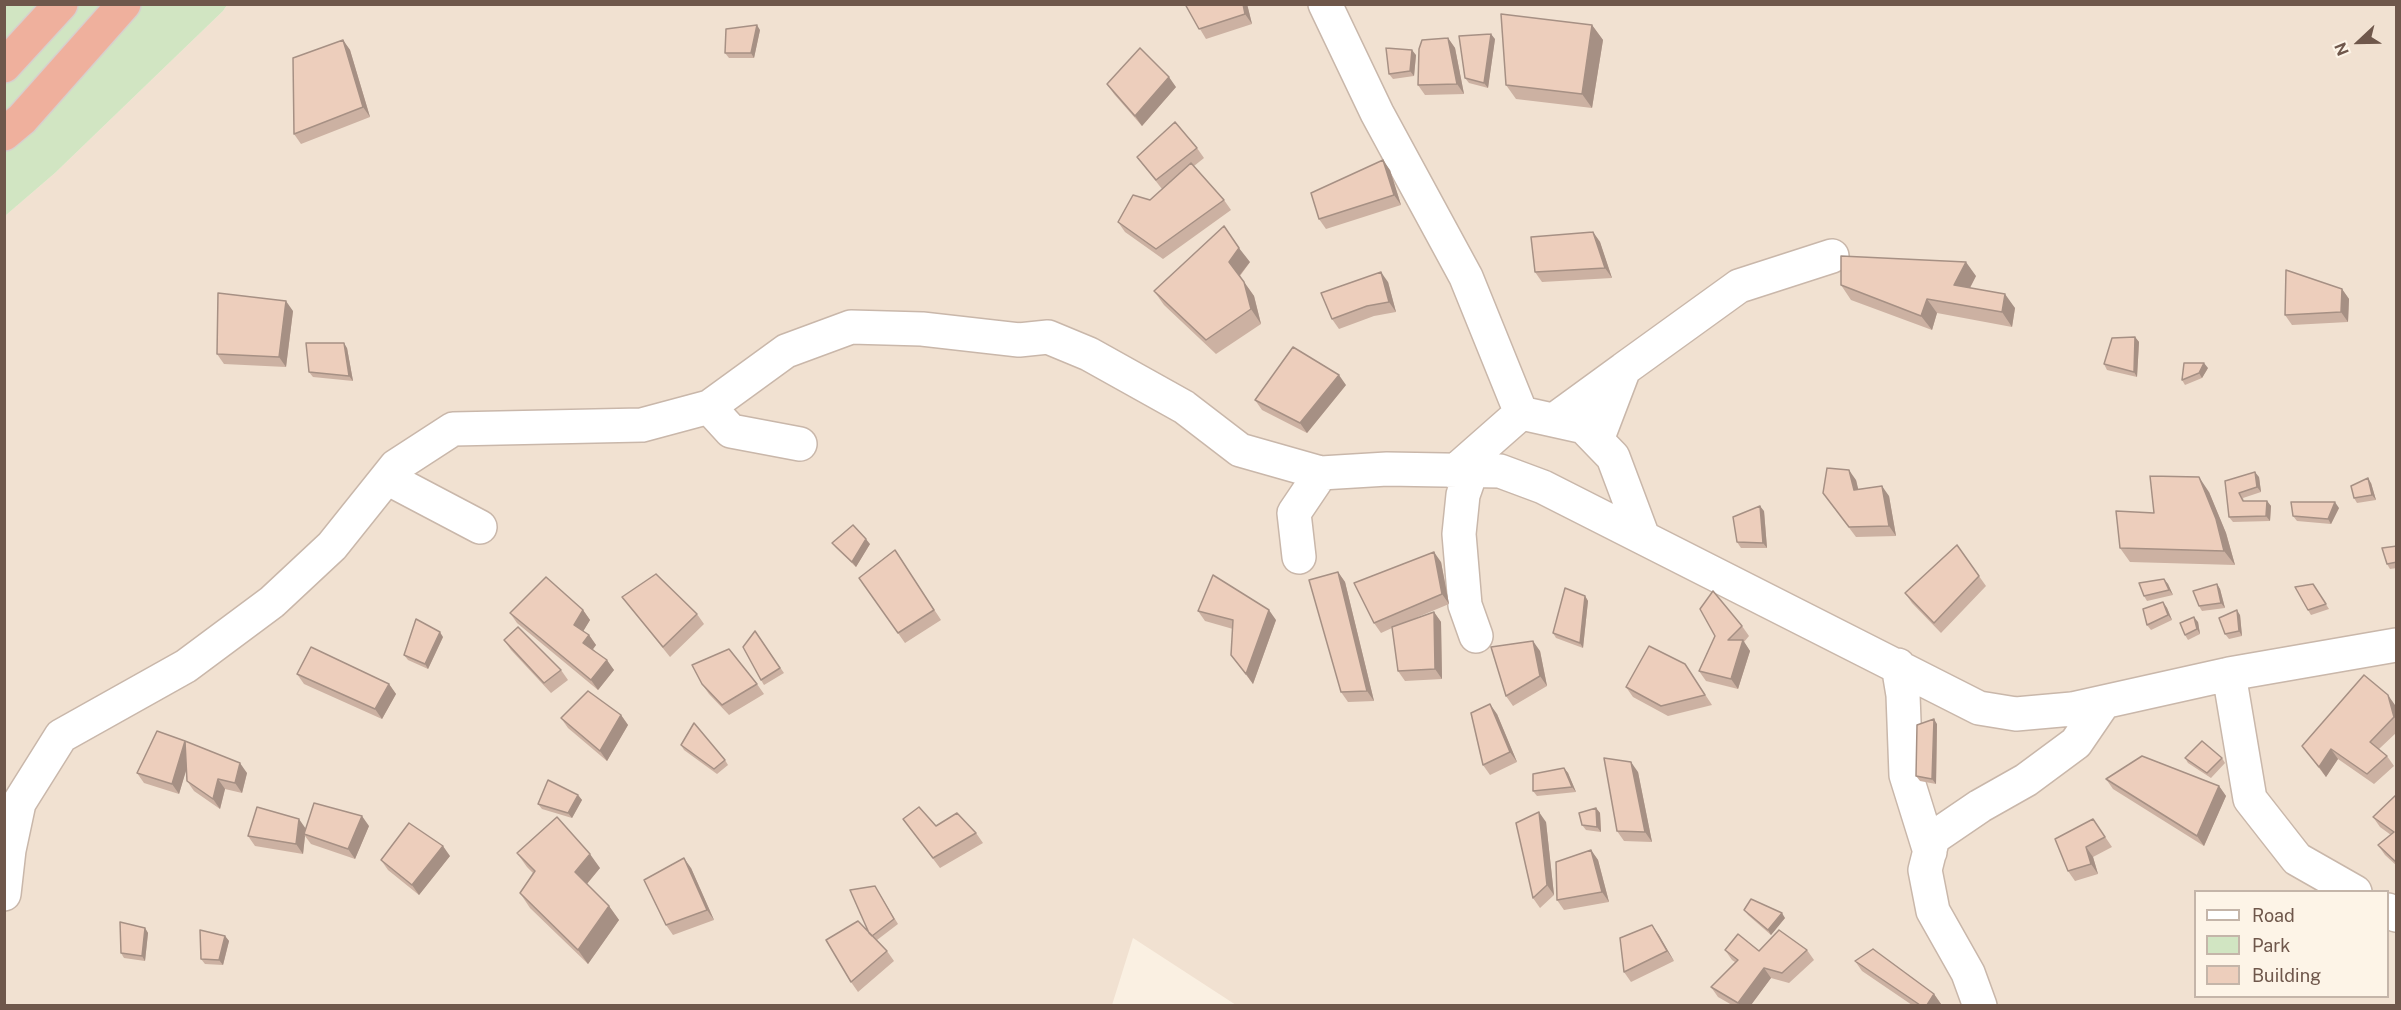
<!DOCTYPE html>
<style>
body{margin:0}
#map{position:relative;width:2401px;height:1010px;overflow:hidden;background:#faf0e2;font-family:"Public Sans",sans-serif}
canvas{display:block}
.frame{position:absolute;inset:0;border:6px solid #6f574b;pointer-events:none}
.legend{position:absolute;left:2194px;top:890px;width:195px;height:108px;box-sizing:border-box;background:#fdf4e7;border:2px solid #c4b5a9;margin:0;padding:8px 10px;list-style:none;font-size:18px;color:#6f574b}
.legend li{display:flex;align-items:center;gap:12px;height:30px}
.legend b{width:30px;border:2px solid #c4b5a9}
.north{position:absolute;left:2329px;top:12px;width:60px;height:60px;-webkit-text-stroke:4px #fdf4e7;paint-order:stroke;rotate:248deg;font-size:16px;font-weight:700;line-height:24px;text-align:center;color:#6f574b}
.north::after{content:'';display:block;margin:auto;width:21px;height:27px;background:#6f574b;clip-path:polygon(50% 0,100% 100%,50% 72%,0 100%)}
</style>
<div id="map">
<canvas width="2401" height="1010"></canvas>
<div class="frame"></div>
<ul class="legend">
<li><b style="height:8px;background:#fff"></b>Road</li>
<li><b style="height:16px;background:#d1e5c2"></b>Park</li>
<li><b style="height:16px;background:#edcebc"></b>Building</li>
</ul>
<div class="north">N</div>
</div>
<script>
const ctx = document.querySelector('canvas').getContext('2d');
ctx.lineJoin = 'round';
function fillPath(path, color) { ctx.fillStyle = color; ctx.fill(path, 'evenodd'); }
const shape = rows => new Path2D(rows.map(r => 'M' + r).join(''));
function strokePath(path, color, width, dash) { ctx.strokeStyle = color; ctx.lineWidth = width; ctx.lineCap = dash ? 'butt' : 'round'; ctx.setLineDash(dash || []); ctx.stroke(path); }
const residential = shape([
 [227,5,2396,5,2396,1005,1236,1005,1133,938,1112,1005,5,1006,5,216,55,173,223,11],
 [2196,892,2388,892,2388,996,2196,996]
]);
const green = shape([
 [5,5,227,5,223,11,55,173,5,216]
]);
const minor = shape([
 [1325,4,1377,113,1466,277,1521,413,1454,472],
 [709,407,731,431,800,444],
 [1521,413,1584,427,1613,457,1643,537],
 [1554,420,1624,369],
 [1597,440,1624,369,1739,286,1832,256],
 [1471,472,1463,495,1459,534,1465,605,1476,636],
 [387,478,480,527],
 [1299,557,1294,513,1321,473],
 [1898,665,1903,695,1906,775,1930,852],
 [2229,674,2250,799,2297,859,2355,892],
 [4,894,9,850,19,803,61,736,186,666,272,602,332,546,396,466,453,429,642,425,709,407,786,351,851,327,922,329,1019,340,1048,337,1089,354,1184,407,1240,450,1321,473,1387,469,1500,471,1543,487,1979,708,2016,714,2072,709,2229,674,2396,645],
 [2388,910,2396,915],
 [1980,1006,1968,973,1933,911,1925,870,1933,838,1980,806,2026,780,2076,743,2104,702]
]);
const motorway = shape([
 [4,66,61,4],
 [4,134,22,119,124,4]
]);
const wall = shape([
 [1185,4,1247,4,1252,24,1206,39],
 [1592,25,1603,40,1592,108,1516,99,1506,85],
 [760,30,754,58,729,58,725,53],
 [1448,38,1455,48,1464,94,1425,95,1418,85],
 [1495,39,1488,88,1469,83,1465,78],
 [343,40,350,50,370,117,301,144,294,134],
 [1416,55,1414,76,1393,79,1389,74],
 [1107,84,1176,87,1142,126,1114,94],
 [1197,148,1204,158,1194,166,1224,200,1231,210,1163,259,1125,232,1118,222,1150,200,1162,189,1137,157],
 [1390,170,1401,205,1326,229,1319,219],
 [1593,232,1600,242,1612,278,1542,282,1535,272],
 [1250,262,1240,276,1254,296,1261,324,1216,354,1164,305,1154,291],
 [1976,276,1970,288,2015,308,2012,327,1937,313,1932,330,1851,300,1841,285],
 [1388,282,1396,312,1374,316,1339,329,1332,319],
 [2342,289,2349,299,2348,322,2292,325,2285,315],
 [293,311,286,367,224,364,217,354],
 [2135,337,2139,342,2137,377,2107,370,2104,364],
 [347,348,353,381,313,377,309,372],
 [2208,368,2202,378,2185,385,2182,380],
 [1346,385,1307,433,1262,410,1255,400],
 [2259,477,2261,492,2243,498,2244,501,2267,501,2271,506,2270,521,2233,522,2229,517,2225,481],
 [1856,480,1858,490,1889,496,1896,536,1856,537,1823,493],
 [2371,483,2376,500,2357,503,2354,498],
 [2209,492,2226,533,2235,565,2130,562,2120,548,2154,513],
 [2339,508,2331,524,2297,521,2293,516],
 [1764,511,1767,548,1741,548,1737,542],
 [832,543,870,544,856,567,836,548],
 [1957,545,1986,586,1941,633,1912,603,1905,593],
 [2397,546,2397,568,2390,569,2387,564],
 [895,550,941,620,905,643,859,578],
 [1441,562,1449,604,1413,619,1434,612,1441,622,1442,679,1405,681,1398,671,1392,628,1381,633,1374,623],
 [1338,572,1345,582,1374,701,1348,702,1341,692],
 [2164,579,2168,584,2173,595,2147,601,2144,596],
 [2217,584,2220,589,2225,608,2202,611,2199,606],
 [2313,584,2329,609,2311,615,2308,610],
 [1585,596,1588,601,1583,648,1556,638,1553,633],
 [622,597,697,614,704,624,670,657],
 [2163,602,2167,608,2172,620,2151,630,2147,625],
 [583,610,590,620,583,631,589,635,596,645,593,649,614,670,598,690,517,623,510,613],
 [1198,611,1276,620,1253,684,1231,655,1233,629,1205,621],
 [2240,615,2242,636,2229,639,2225,634],
 [2198,622,2200,634,2188,640,2185,635],
 [1742,626,1749,636,1744,642,1750,651,1738,689,1706,681,1699,671,1715,636],
 [755,631,784,673,764,685,761,680],
 [443,637,428,669,408,660,404,655],
 [504,640,561,670,568,680,551,693,511,650],
 [1540,651,1547,686,1513,706,1506,696],
 [1685,664,1712,705,1668,716,1633,697,1626,687],
 [297,674,389,684,396,694,382,719,304,684],
 [702,684,757,684,764,694,729,715,709,694],
 [2395,705,2397,711,2397,732,2379,749,2387,756,2394,766,2374,784,2338,759,2326,777,2302,746],
 [1497,714,1517,762,1490,775,1483,765],
 [621,715,628,725,607,761,568,728,561,718],
 [1937,724,1936,784,1920,781,1916,776],
 [157,731,247,773,242,793,225,789,220,809,194,791,187,781,186,770,179,794,144,783,137,773],
 [681,745,725,760,728,765,717,774,684,750],
 [2185,758,2222,758,2225,763,2211,778,2188,763],
 [1564,768,1568,773,1576,792,1537,796,1533,791],
 [1638,772,1652,842,1624,841,1617,831],
 [2106,779,2219,786,2226,796,2204,846,2113,789],
 [2397,794,2397,866,2385,855,2378,845,2391,835,2380,827,2373,817],
 [578,795,582,800,572,818,542,809,538,804],
 [1596,808,1600,813,1601,832,1586,830,1582,825],
 [903,819,936,826,976,833,983,843,940,868],
 [2093,819,2112,847,2093,857,2098,874,2075,881,2068,871],
 [1546,822,1554,895,1540,908,1533,898],
 [369,826,355,859,311,844,305,836,303,854,255,846,248,836,306,828],
 [1591,850,1598,860,1609,902,1564,910,1557,900],
 [517,853,600,868,587,884,609,906,619,920,588,964,530,908,520,893,533,873,527,867],
 [450,856,419,895,388,870,381,860],
 [691,868,714,920,673,935,666,925],
 [878,891,898,924,877,940,887,951,894,961,858,992,851,982,869,933],
 [1744,910,1785,918,1771,935,1748,915],
 [1652,925,1674,961,1631,982,1624,972],
 [145,928,148,933,145,961,124,958,121,953],
 [225,936,229,941,223,965,205,964,201,959],
 [1725,950,1759,951,1807,950,1814,960,1789,983,1771,978,1751,1005,1732,1005,1718,997,1711,987,1735,962,1732,960],
 [1855,961,1934,994,1941,1004,1940,1005,1912,1005,1862,971]
]);
const shadedWall = shape([
 [1243,4,1247,4,1252,24,1245,14],
 [757,25,760,30,754,58,751,53],
 [1592,25,1603,40,1592,108,1582,94],
 [1491,34,1495,39,1488,88,1484,83],
 [1448,38,1455,48,1464,94,1457,84],
 [343,40,350,50,370,117,363,107],
 [1412,50,1416,55,1414,76,1410,71],
 [1169,77,1176,87,1142,126,1135,116],
 [1383,160,1390,170,1401,205,1394,195],
 [1593,232,1600,242,1612,278,1605,268],
 [1239,248,1250,262,1239,276,1229,262],
 [1966,262,1976,276,1964,299,1954,285],
 [1381,272,1388,282,1396,312,1389,302],
 [1244,282,1254,296,1261,324,1251,309],
 [2342,289,2349,299,2348,322,2341,312],
 [2005,294,2015,308,2012,327,2002,312],
 [1927,299,1937,313,1932,330,1921,316],
 [286,301,293,311,286,367,279,357],
 [2135,337,2139,342,2137,377,2134,372],
 [344,343,347,348,353,381,349,376],
 [2204,363,2208,368,2202,378,2199,373],
 [1339,375,1346,385,1307,433,1300,423],
 [1849,470,1856,480,1861,500,1854,490],
 [2255,472,2259,477,2261,492,2257,487],
 [2199,477,2209,492,2226,533,2235,565,2224,551],
 [2368,478,2371,483,2376,500,2372,495],
 [1882,486,1889,496,1896,536,1889,526],
 [2267,501,2271,506,2270,521,2266,516],
 [2335,502,2339,508,2331,524,2328,519],
 [1760,506,1764,511,1767,548,1763,543],
 [866,539,870,544,856,567,852,562],
 [1434,552,1441,562,1449,604,1442,594],
 [1338,572,1345,582,1374,701,1367,691],
 [2164,579,2168,584,2173,595,2169,590],
 [2217,584,2220,589,2225,608,2221,603],
 [1585,596,1588,601,1583,648,1580,643],
 [2163,602,2167,608,2172,620,2168,615],
 [583,610,590,620,581,635,574,625],
 [1269,610,1276,620,1253,684,1246,674],
 [2237,610,2240,615,2242,636,2239,631],
 [1434,612,1441,622,1442,679,1435,669],
 [2194,617,2198,622,2200,634,2197,629],
 [440,632,443,637,428,669,425,664],
 [589,635,596,645,590,653,583,643],
 [1743,640,1750,651,1738,689,1731,679],
 [1533,641,1540,651,1547,686,1540,676],
 [607,660,614,670,598,690,591,680],
 [389,684,396,694,382,719,375,709],
 [2388,695,2395,705,2397,711,2397,721,2394,717],
 [1490,704,1497,714,1517,762,1510,752],
 [621,715,628,725,607,761,600,751],
 [1934,719,1937,724,1936,784,1932,779],
 [185,741,192,751,179,794,172,784],
 [2331,749,2338,759,2326,777,2319,767],
 [1631,762,1638,772,1652,842,1645,832],
 [240,763,247,773,242,793,235,783],
 [1564,768,1568,773,1576,792,1572,787],
 [218,779,225,789,220,809,213,799],
 [2219,786,2226,796,2204,846,2197,836],
 [578,795,582,800,572,818,568,813],
 [1596,808,1600,813,1601,832,1597,827],
 [1539,812,1546,822,1554,895,1547,885],
 [362,816,369,826,355,859,348,849],
 [299,819,306,829,304,834,305,836,303,854,296,844],
 [443,846,450,856,419,895,412,885],
 [2086,847,2093,857,2098,874,2091,864],
 [1591,850,1598,860,1609,902,1602,892],
 [590,854,600,868,585,886,575,872],
 [684,858,691,868,714,920,707,910],
 [609,906,619,920,588,964,578,950],
 [1782,913,1785,918,1771,935,1768,930],
 [1652,925,1659,935,1674,961,1667,951],
 [145,928,148,933,145,961,142,956],
 [225,936,229,941,223,965,219,960],
 [1764,968,1771,978,1751,1005,1740,1005,1738,1003],
 [1934,994,1941,1004,1940,1005,1927,1005]
]);
const building = shape([
 [1185,4,1243,4,1245,14,1199,29,1185,4],
 [1501,14,1592,25,1582,94,1506,85,1501,14],
 [757,25,751,53,725,53,726,29,757,25],
 [1491,34,1484,83,1465,78,1459,36,1491,34],
 [1448,38,1457,84,1418,85,1419,49,1422,40,1448,38],
 [343,40,363,107,294,134,293,58,343,40],
 [1140,48,1169,77,1135,116,1107,84,1140,48],
 [1386,48,1412,50,1410,71,1389,74,1386,48],
 [1175,122,1197,148,1156,180,1137,157,1175,122],
 [1383,160,1394,195,1319,219,1311,193,1383,160],
 [1191,163,1224,200,1156,249,1118,222,1133,195,1150,200,1191,163],
 [1224,226,1239,248,1229,262,1244,282,1251,309,1206,340,1154,291,1224,226],
 [1593,232,1605,268,1535,272,1531,237,1593,232],
 [1841,256,1966,262,1954,285,2005,294,2002,312,1927,299,1921,316,1841,285,1841,256],
 [2286,270,2342,289,2341,312,2285,315,2286,270],
 [1381,272,1389,302,1367,306,1332,319,1321,293,1381,272],
 [218,293,286,301,279,357,217,354,218,293],
 [2135,337,2134,372,2104,364,2112,338,2135,337],
 [306,343,344,343,349,376,309,372,306,343],
 [1293,347,1339,375,1300,423,1255,400,1293,347],
 [2184,363,2204,363,2199,373,2182,380,2184,363],
 [1827,468,1849,470,1854,490,1882,486,1889,526,1849,527,1823,493,1827,468],
 [2255,472,2257,487,2239,493,2243,501,2267,501,2266,516,2229,517,2225,481,2255,472],
 [2150,476,2199,477,2216,519,2224,551,2120,548,2116,511,2154,513,2150,476],
 [2368,478,2372,495,2354,498,2351,486,2368,478],
 [2291,502,2335,502,2328,519,2293,516,2291,502],
 [1760,506,1763,543,1737,542,1733,517,1760,506],
 [853,525,866,539,852,562,832,543,853,525],
 [1957,545,1979,576,1934,623,1905,593,1957,545],
 [2397,546,2397,562,2387,564,2382,548,2397,546],
 [895,550,934,610,898,633,859,578,895,550],
 [1434,552,1442,594,1374,623,1354,583,1434,552],
 [1338,572,1367,691,1341,692,1309,580,1338,572],
 [656,574,697,614,663,647,622,597,656,574],
 [1213,575,1269,610,1246,674,1231,655,1233,620,1198,611,1213,575],
 [546,577,583,610,574,625,589,635,583,643,607,660,591,680,510,613,546,577],
 [2164,579,2169,590,2144,596,2139,583,2164,579],
 [2217,584,2221,603,2199,606,2193,591,2217,584],
 [2313,584,2326,604,2308,610,2295,587,2313,584],
 [1565,588,1585,596,1580,643,1553,633,1565,588],
 [1713,591,1742,626,1728,640,1743,640,1731,679,1699,671,1715,636,1700,609,1713,591],
 [2163,602,2168,615,2147,625,2143,609,2163,602],
 [2237,610,2239,631,2225,634,2219,618,2237,610],
 [1434,612,1435,669,1398,671,1392,627,1434,612],
 [2194,617,2197,629,2185,635,2180,623,2194,617],
 [416,619,440,632,425,664,404,655,416,619],
 [518,627,561,670,544,683,504,640,518,627],
 [755,631,780,668,761,680,743,647,755,631],
 [1533,641,1540,676,1506,696,1491,647,1533,641],
 [1649,646,1685,664,1705,695,1661,706,1626,687,1649,646],
 [311,647,389,684,375,709,297,674,311,647],
 [729,649,757,684,722,705,702,684,692,665,729,649],
 [2364,675,2388,695,2394,717,2370,742,2387,756,2367,774,2331,749,2319,767,2302,746,2364,675],
 [588,691,621,715,600,751,561,718,588,691],
 [1490,704,1510,752,1483,765,1471,713,1490,704],
 [1934,719,1932,779,1916,776,1917,725,1934,719],
 [694,723,725,760,714,769,681,745,694,723],
 [157,731,185,741,240,763,235,783,218,779,213,799,187,781,185,741,172,784,137,773,157,731],
 [2202,741,2222,758,2207,773,2185,758,2202,741],
 [2142,756,2219,786,2197,836,2106,779,2142,756],
 [1604,758,1631,762,1645,832,1617,831,1604,758],
 [1564,768,1572,787,1533,791,1533,774,1564,768],
 [548,780,578,795,568,813,538,804,548,780],
 [2397,794,2397,863,2378,845,2394,832,2373,817,2397,794],
 [314,803,362,816,348,849,304,834,314,803],
 [257,807,299,819,296,844,248,836,257,807],
 [919,807,936,826,957,813,976,833,933,858,903,819,919,807],
 [1596,808,1597,827,1582,825,1579,813,1596,808],
 [1539,812,1547,885,1533,898,1516,823,1539,812],
 [557,817,590,854,575,872,609,906,578,950,520,893,535,871,517,853,557,817],
 [2093,819,2105,837,2086,847,2091,864,2068,871,2055,839,2093,819],
 [409,823,443,846,412,885,381,860,409,823],
 [1591,850,1602,892,1557,900,1556,862,1591,850],
 [684,858,707,910,666,925,644,880,684,858],
 [875,886,894,919,872,936,869,933,850,890,875,886],
 [1751,899,1782,913,1768,930,1744,910,1751,899],
 [858,921,887,951,851,982,826,940,858,921],
 [120,922,145,928,142,956,121,953,120,922],
 [1652,925,1667,951,1624,972,1620,938,1652,925],
 [200,930,225,936,219,960,201,959,200,930],
 [1779,930,1807,950,1782,973,1764,968,1738,1003,1711,987,1738,960,1725,950,1738,934,1759,951,1779,930],
 [1873,949,1934,994,1927,1005,1920,1005,1855,961,1873,949]
]);
fillPath(residential, '#f1e1d1');
fillPath(green, '#d1e5c2');
strokePath(minor, '#c9b7aa', 36);
strokePath(motorway, '#d7d0cd', 36);
strokePath(minor, '#fff', 33);
strokePath(motorway, '#efb09d', 33);
fillPath(wall, '#ccb1a2');
fillPath(shadedWall, '#a69084');
fillPath(building, '#edcebc');
strokePath(building, '#a69084', 1.5);
</script>
